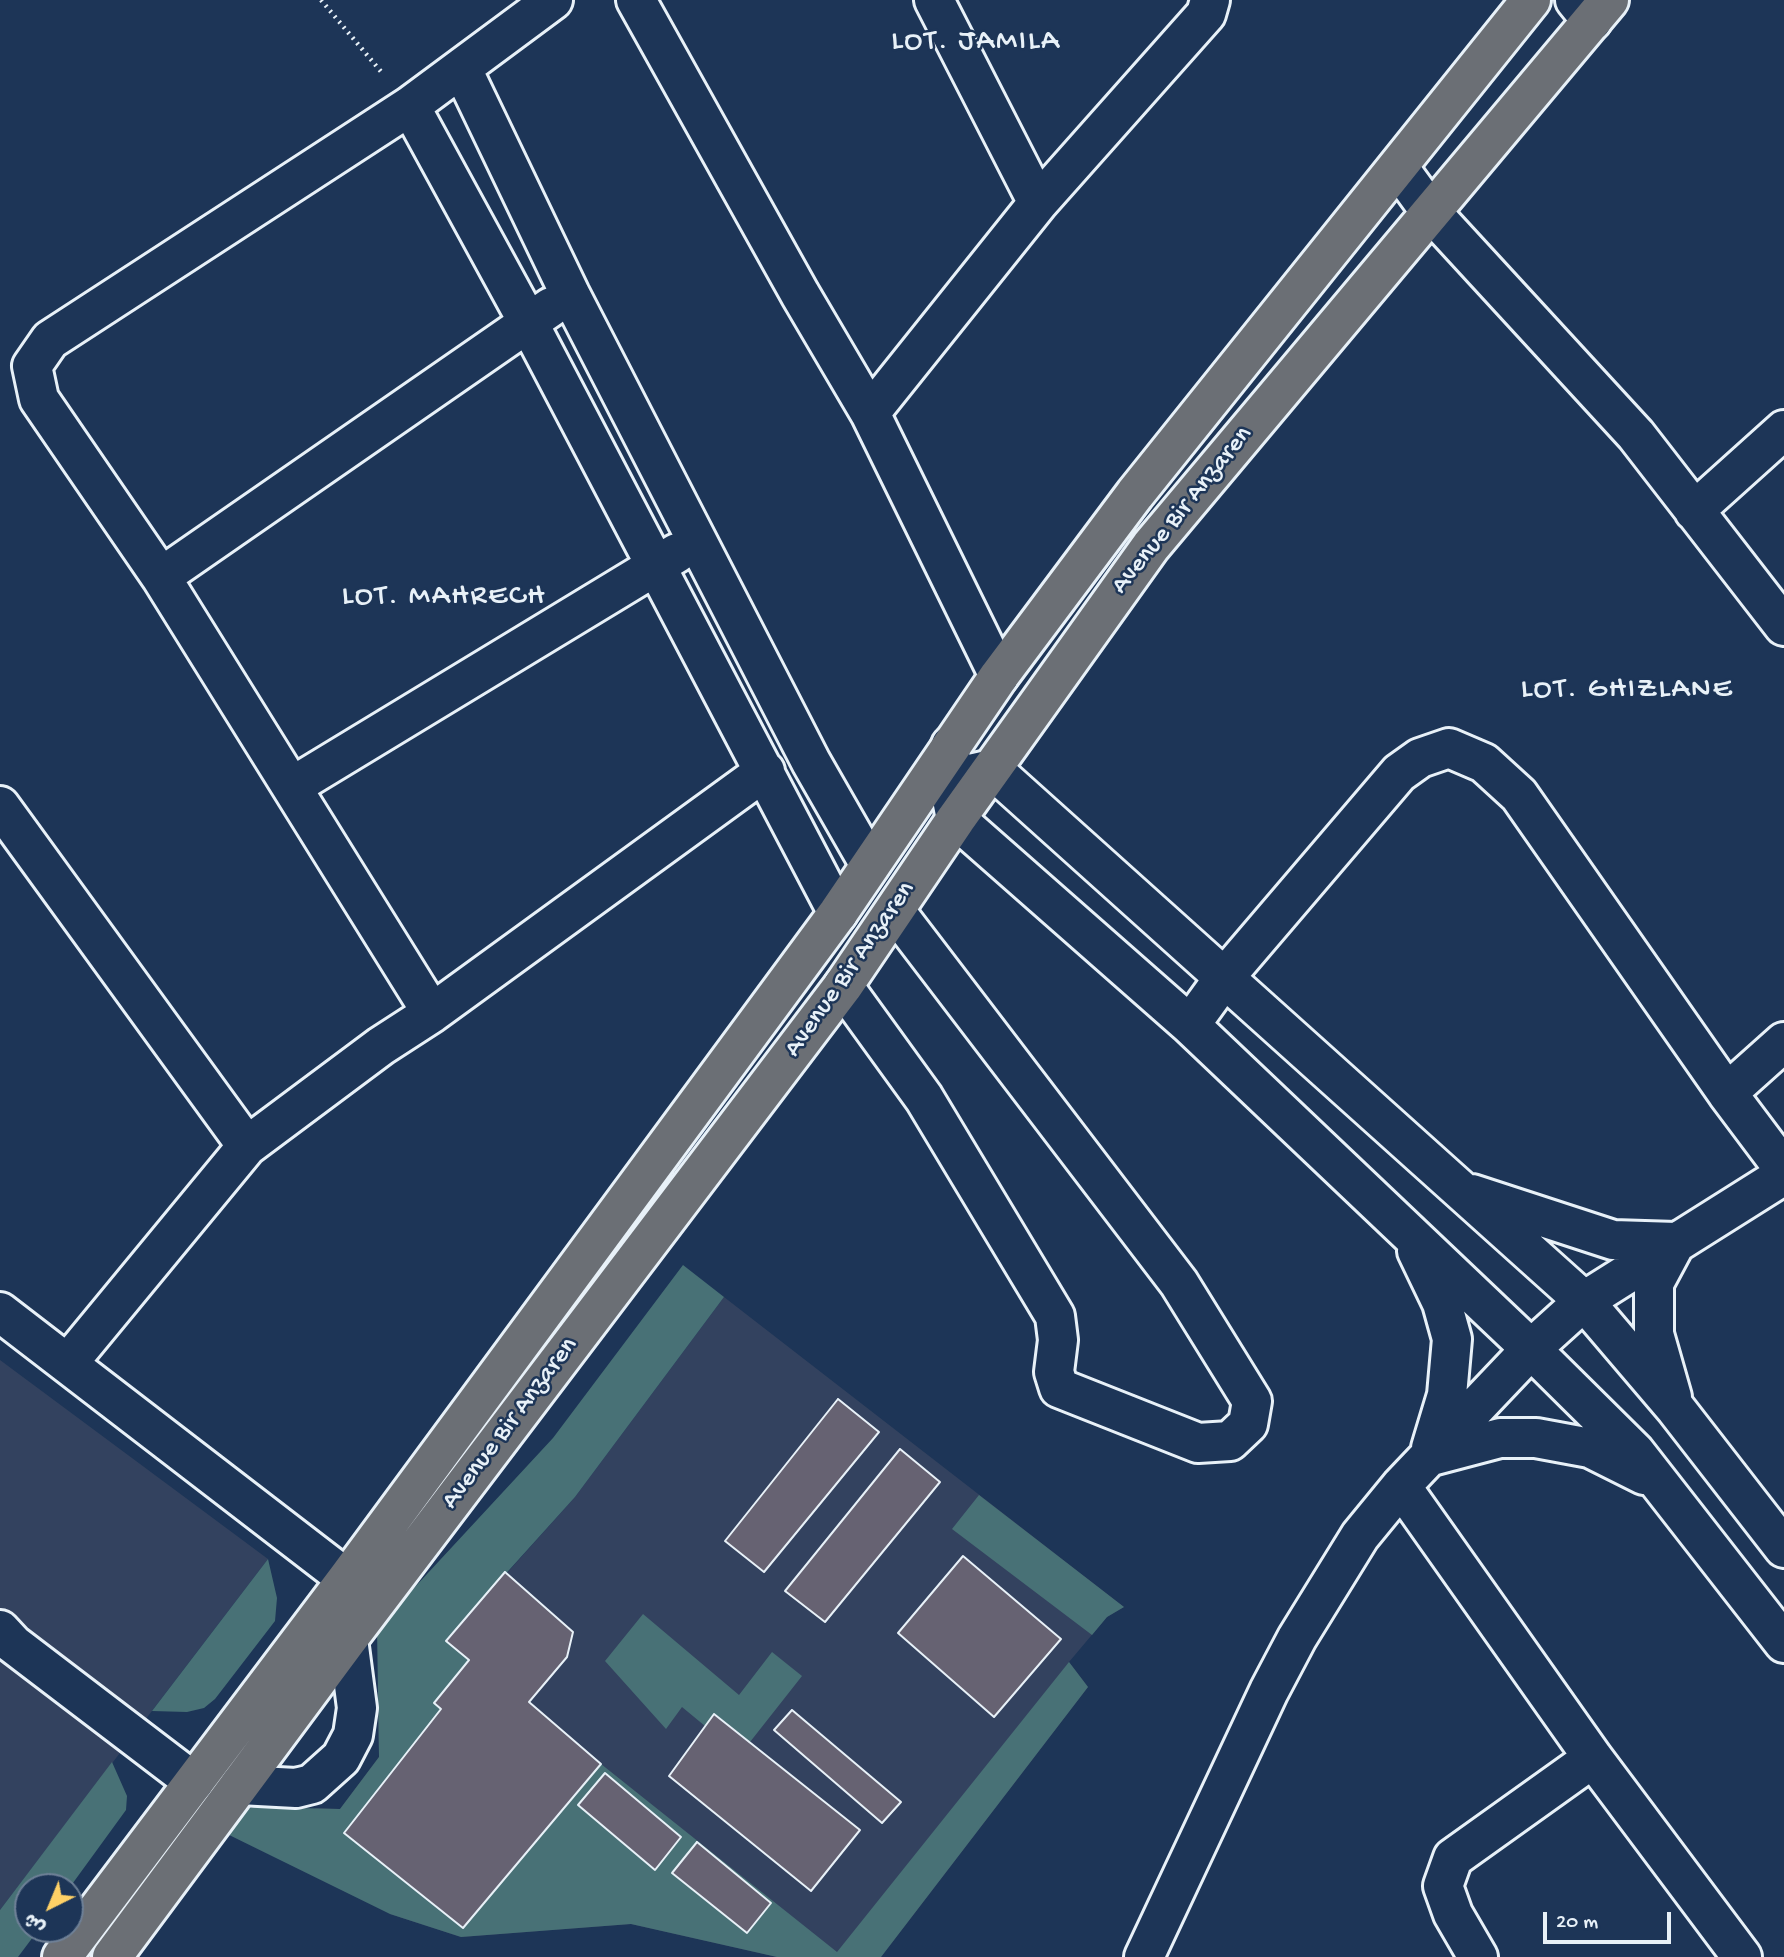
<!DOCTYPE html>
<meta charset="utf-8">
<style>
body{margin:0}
#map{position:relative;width:1784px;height:1957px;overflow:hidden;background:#1d3557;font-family:"Gochi Hand","Playpen Sans Arabic",sans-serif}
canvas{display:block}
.north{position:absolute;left:14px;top:1873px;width:70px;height:70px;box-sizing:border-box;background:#1d3557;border:2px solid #6e8097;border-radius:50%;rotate:223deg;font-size:19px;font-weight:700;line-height:28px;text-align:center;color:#e8f1f8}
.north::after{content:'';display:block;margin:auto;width:24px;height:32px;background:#ffd166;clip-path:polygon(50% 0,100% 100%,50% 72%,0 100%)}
.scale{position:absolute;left:1543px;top:1912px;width:128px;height:32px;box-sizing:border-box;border:4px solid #e8f1f8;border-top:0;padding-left:9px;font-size:21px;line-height:24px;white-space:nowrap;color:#e8f1f8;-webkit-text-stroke:5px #1d3557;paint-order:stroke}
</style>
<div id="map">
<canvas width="1784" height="1957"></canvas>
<div class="north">ش</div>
<div class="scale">20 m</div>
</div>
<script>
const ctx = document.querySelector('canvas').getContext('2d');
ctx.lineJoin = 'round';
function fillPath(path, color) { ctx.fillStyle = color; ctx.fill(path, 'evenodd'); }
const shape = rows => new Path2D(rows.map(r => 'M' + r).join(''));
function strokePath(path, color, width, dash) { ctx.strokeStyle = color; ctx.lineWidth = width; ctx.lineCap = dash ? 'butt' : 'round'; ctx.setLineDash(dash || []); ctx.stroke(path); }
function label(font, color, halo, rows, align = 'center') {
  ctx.font = font + ' "Gochi Hand",sans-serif'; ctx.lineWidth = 5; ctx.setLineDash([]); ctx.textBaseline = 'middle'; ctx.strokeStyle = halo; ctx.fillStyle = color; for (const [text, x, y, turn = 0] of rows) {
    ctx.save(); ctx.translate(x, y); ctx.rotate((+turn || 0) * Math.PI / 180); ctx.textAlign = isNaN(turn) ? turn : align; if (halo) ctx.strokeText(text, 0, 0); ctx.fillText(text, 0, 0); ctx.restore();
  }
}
const built = shape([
 [724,1297,1124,1607,1107,1617,1069,1662,1088,1687,881,1957,777,1957,631,1924,461,1937,390,1914,315,1808,340,1809,379,1757,378,1708,446,1641,575,1497],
 [0,1360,268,1559,0,1910]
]);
const green = shape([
 [683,1265,724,1297,575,1497,446,1640,469,1660,434,1703,441,1709,463,1928,601,1764,837,1952,1069,1662,1088,1687,881,1957,777,1957,631,1924,461,1937,390,1914,221,1831,241,1811,254,1807,340,1809,379,1757,377,1628,553,1438],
 [979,1495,1124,1607,1107,1617,1092,1635,952,1529],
 [268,1559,277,1598,275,1621,215,1699,204,1708,187,1712,152,1711],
 [643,1614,739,1695,772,1652,802,1676,750,1742,715,1714,705,1726,682,1707,666,1729,605,1661],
 [112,1762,127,1796,126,1810,70,1887,28,1887,28,1929,39,1929,18,1957,0,1957,0,1910]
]);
const building = shape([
 [838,1399,879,1432,764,1572,725,1541,838,1399],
 [900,1449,940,1482,825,1622,785,1591,900,1449],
 [963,1556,1061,1639,994,1717,898,1633,963,1556],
 [505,1572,573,1632,567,1657,529,1702,601,1764,463,1928,344,1833,441,1709,434,1703,469,1660,446,1641,505,1572],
 [792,1710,901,1802,882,1823,774,1730,792,1710],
 [714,1714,860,1830,811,1891,669,1776,714,1714],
 [605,1773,681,1837,655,1870,578,1805,605,1773],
 [697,1842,771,1903,747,1933,672,1873,697,1842]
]);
const path = shape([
 [321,0,383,74]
]);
const minor = shape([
 [636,0,800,294,870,413,999,676],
 [934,0,1038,203],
 [1575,0,1592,21],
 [462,69,570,294,811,762,870,865],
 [410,106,528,322,838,913],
 [1398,167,1430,211,1636,435,1784,626],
 [870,413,1038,203,1206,14,1210,0],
 [1694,511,1784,430],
 [161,577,551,307],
 [951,745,948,779,956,819,1190,1025,1531,1349,1635,1452,1784,1643],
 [961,776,992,769,1584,1301,1676,1409,1784,1548],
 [293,786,677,553],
 [0,806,247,1146],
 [843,986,924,1098,1055,1316,1058,1340,1054,1372,1059,1388,1198,1443,1230,1441,1248,1424,1252,1401,1179,1283,895,911],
 [432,1013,161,577,39,399,32,366,50,340,410,106,553,0],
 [1190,1025,1224,978,1399,773,1420,758,1449,748,1484,763,1519,795,1727,1093,1784,1169],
 [1727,1093,1784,1042],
 [1472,1194,1613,1240,1676,1242,1654,1283,1654,1334,1672,1397],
 [1417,1251,1442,1303,1452,1339,1447,1395,1431,1448],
 [0,1312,347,1579],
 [68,1363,247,1146,381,1046,432,1013,765,771],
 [1428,1457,1500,1438,1536,1438,1590,1448,1644,1475],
 [1401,1486,1593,1758,1742,1957],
 [0,1630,13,1644,194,1782],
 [240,1785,296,1788,312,1784,341,1758,353,1735,357,1708,348,1639],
 [1144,1957,1269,1691,1297,1638,1360,1536,1401,1486,1531,1349,1584,1301,1784,1175],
 [1478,1957,1453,1914,1443,1886,1453,1858,1593,1758]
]);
const highway = shape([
 [62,1957,347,1579,838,913,999,676,1135,494,1531,0],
 [112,1957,348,1639,843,986,956,819,1151,546,1609,0]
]);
const streetNames = [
 ["Avenue Bir Anzaren",1183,511,-51],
 ["Avenue Bir Anzaren",851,970,-55],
 ["Avenue Bir Anzaren",511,1424,-53]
];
const quarterNames = [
 ["LOT. JAMILA",976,43],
 ["LOT. MAHRECH",444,598],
 ["LOT. GHIZLANE",1627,691]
];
fillPath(built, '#33425f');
fillPath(green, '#487176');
fillPath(building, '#666272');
strokePath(building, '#e8f1f8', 2);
strokePath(minor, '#e8f1f8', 44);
strokePath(highway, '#e8f1f8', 44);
strokePath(path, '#e8f1f8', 4.5, [2, 5]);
strokePath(minor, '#1d3557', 38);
strokePath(highway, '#6b6f75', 38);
label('26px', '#e8f1f8', '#1d3557', streetNames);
ctx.letterSpacing = '2px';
label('30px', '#e8f1f8', '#1d3557', quarterNames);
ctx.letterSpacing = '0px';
</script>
